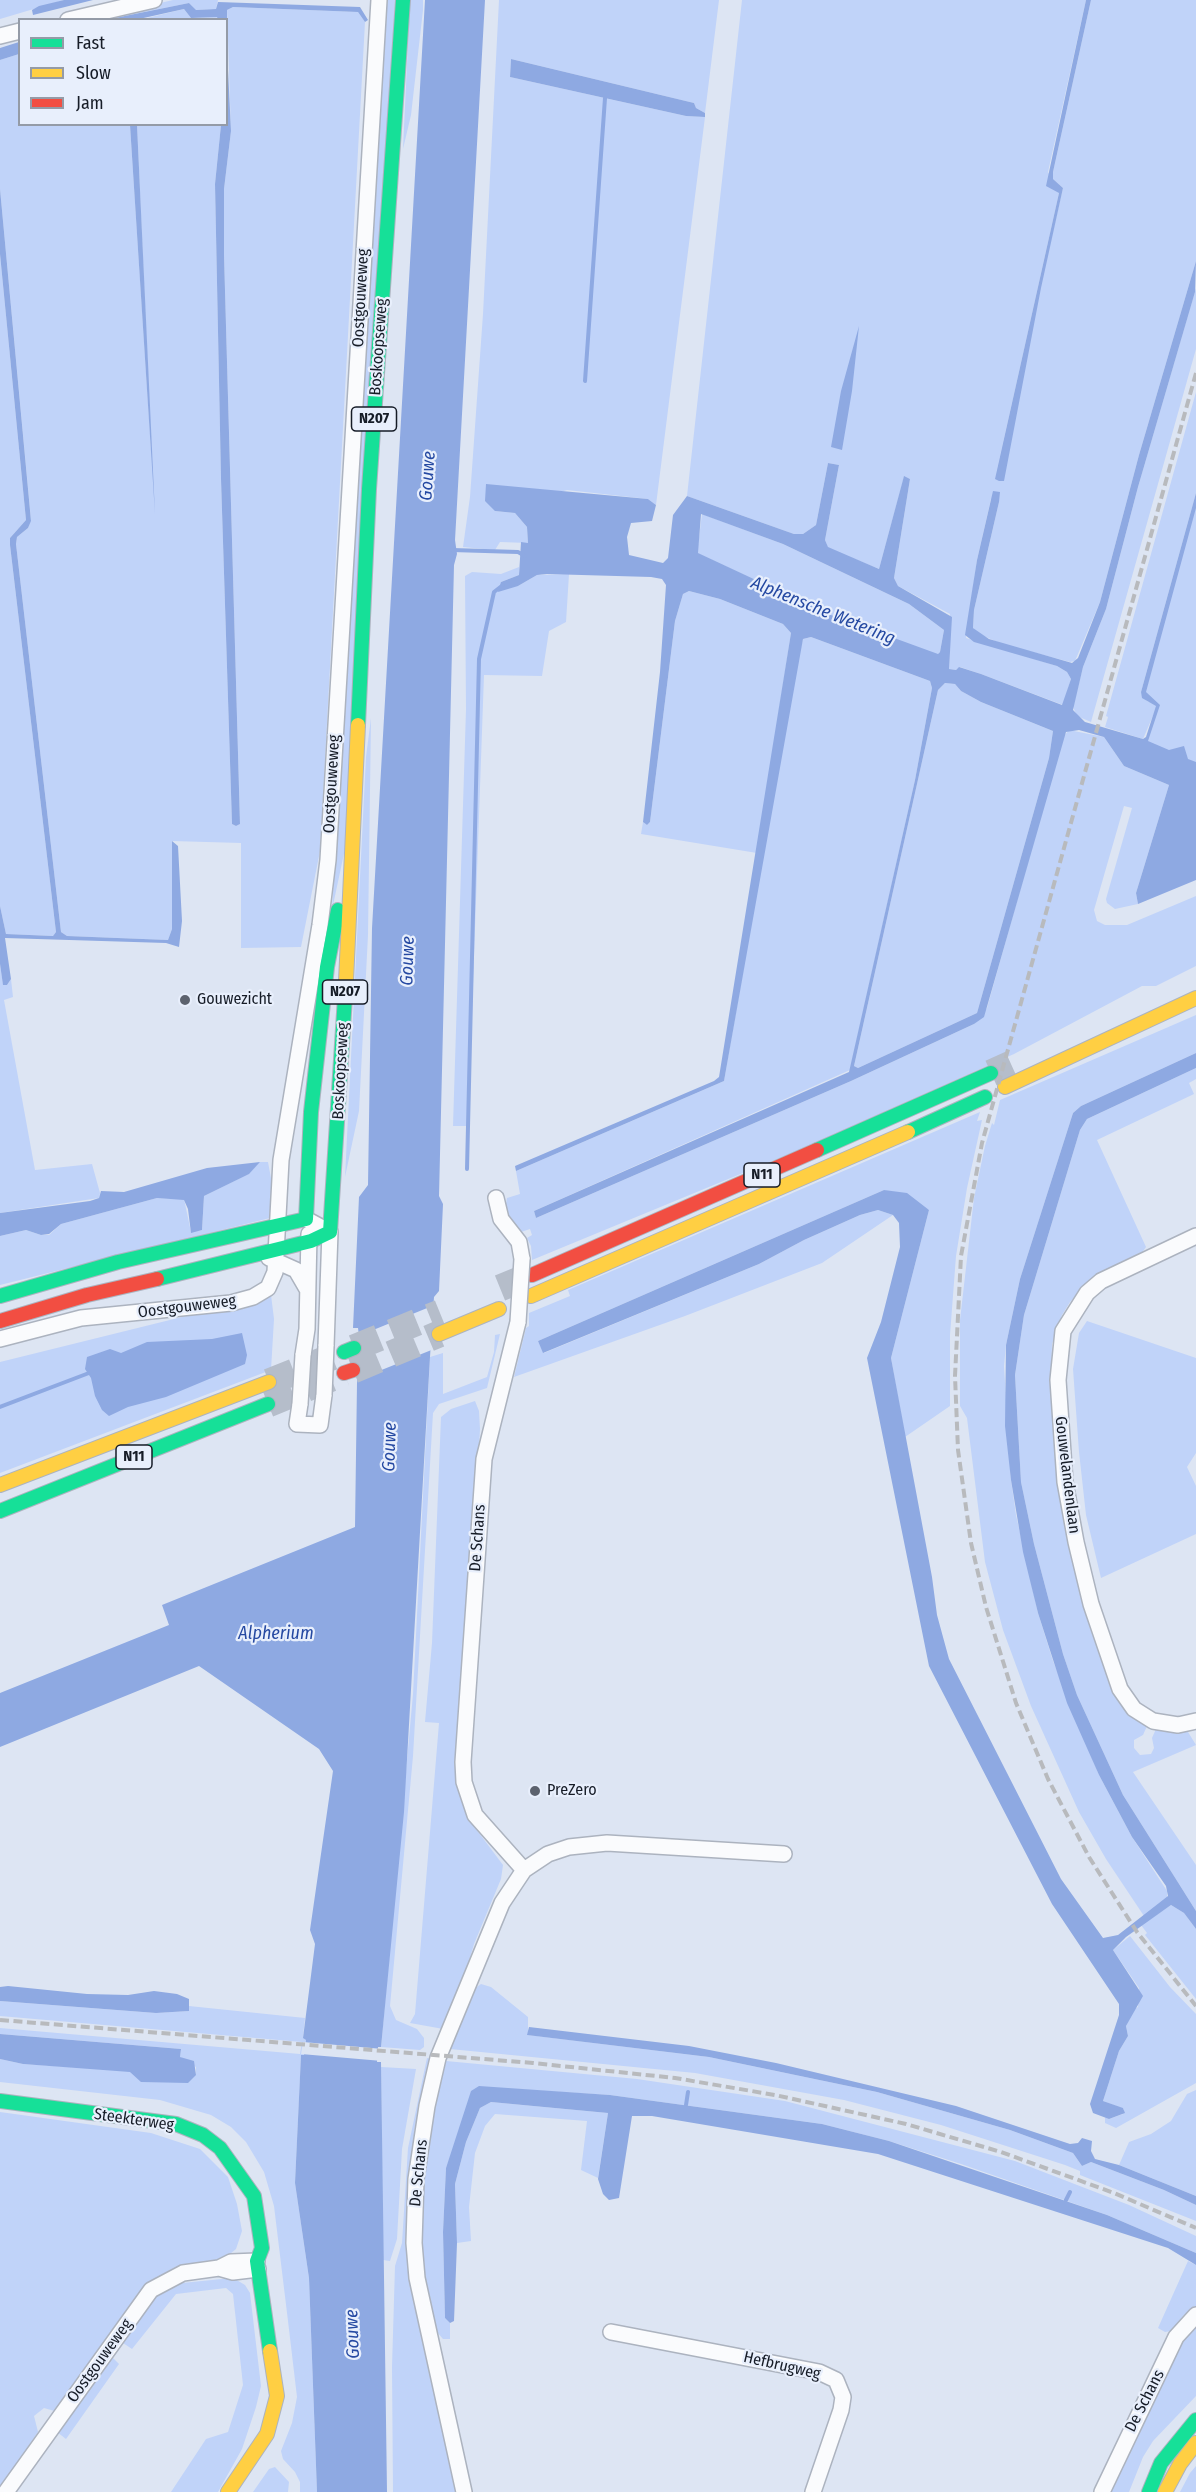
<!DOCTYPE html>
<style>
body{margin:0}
#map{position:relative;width:1196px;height:2492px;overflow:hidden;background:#dde5f3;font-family:"Fira Sans Condensed",sans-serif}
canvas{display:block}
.legend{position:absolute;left:18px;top:18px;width:210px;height:108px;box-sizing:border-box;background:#e8effc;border:2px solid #949ba7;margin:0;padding:8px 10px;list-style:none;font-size:18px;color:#161c27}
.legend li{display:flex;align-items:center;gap:12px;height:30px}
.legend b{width:30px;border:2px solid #949ba7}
</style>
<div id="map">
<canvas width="1196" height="2492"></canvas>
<ul class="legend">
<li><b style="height:8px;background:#16e098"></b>Fast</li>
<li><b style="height:8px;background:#ffcf43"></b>Slow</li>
<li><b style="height:8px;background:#f24e42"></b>Jam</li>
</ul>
</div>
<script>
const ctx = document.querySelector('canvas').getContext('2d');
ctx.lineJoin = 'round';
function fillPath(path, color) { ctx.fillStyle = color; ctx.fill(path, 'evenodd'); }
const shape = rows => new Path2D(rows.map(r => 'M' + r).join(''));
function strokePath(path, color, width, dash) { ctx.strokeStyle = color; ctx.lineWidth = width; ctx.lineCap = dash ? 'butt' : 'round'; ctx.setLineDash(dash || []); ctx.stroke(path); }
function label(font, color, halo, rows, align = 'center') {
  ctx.font = font + ' "Fira Sans Condensed",sans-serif'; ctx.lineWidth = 4.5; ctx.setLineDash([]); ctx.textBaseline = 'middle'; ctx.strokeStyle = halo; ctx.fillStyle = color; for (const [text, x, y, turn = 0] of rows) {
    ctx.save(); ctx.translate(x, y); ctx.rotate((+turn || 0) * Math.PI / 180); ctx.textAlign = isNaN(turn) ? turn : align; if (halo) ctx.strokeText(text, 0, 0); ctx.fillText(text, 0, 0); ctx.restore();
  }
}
const green = shape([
 [0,0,64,0,0,19],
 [173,0,218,0,216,9,195,10,189,3,110,19,88,20],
 [385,0,395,0,346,844,332,910],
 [410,0,423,0,423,10,411,115,403,149],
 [499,0,719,0,705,113,696,108,694,103,511,59,510,77,686,116,705,117,656,505,648,499,567,490,495,511,515,513,527,527,528,543,500,542,495,550,463,547,470,497,483,314],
 [742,0,1086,0,1048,172,1059,193,995,479,1063,188,1053,179,1053,172,1091,0,1196,0,1196,261,1139,455,1100,602,1075,661,1070,662,1002,644,979,634,973,628,974,610,999,502,991,499,977,560,966,638,1057,666,1067,672,1071,679,1063,705,981,674,960,667,956,670,949,669,950,614,898,586,894,578,910,479,904,477,879,569,828,548,825,540,839,465,828,463,816,525,803,534,794,534,687,496],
 [233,7,358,12,365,22,320,851,301,947,241,948,241,843,172,841,172,929,168,940,67,936,61,932,16,544,17,537,28,528,31,520,0,189,0,60,19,54,20,124,130,125,152,465,137,125,221,125,215,184,221,479,232,824,236,826,240,824,224,255,224,189,231,131,227,10],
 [184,9,191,18,218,17,218,19,139,20],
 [0,254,26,520,10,538,10,545,56,932,53,936,6,934,0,906],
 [1196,288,1196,349,1091,722,1077,716,1073,707,1083,667,1106,609,1138,487],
 [1196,392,1196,493,1141,692,1147,701,1158,705,1142,693,1196,506,1196,771,1145,746,1155,711,1143,739,1105,727,1108,717,1106,716],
 [702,514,783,544,909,604,944,630,940,652,937,655,831,615,697,553],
 [519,567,519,575,501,582,518,586,537,575,569,574,566,622,549,631,542,676,484,675,468,1126,453,1126,466,709,465,576,472,572,501,574],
 [689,591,720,599,783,624,791,633,757,853,641,834,643,822,647,825,650,822,675,621,683,594],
 [811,637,930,681,932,688,915,780,850,1070,534,1211,536,1218,851,1081,974,1024,987,1008,1054,769,1064,736,1069,730,1104,737,1124,766,1169,785,1136,893,1138,904,1115,909,1107,903,1106,899,1132,808,1124,806,1094,910,1097,921,1105,925,1127,925,1196,896,1196,966,1156,986,1142,986,1014,1054,801,1149,532,1260,531,1246,527,1238,532,1235,530,1229,521,1232,514,1228,505,1209,507,1198,520,1194,516,1171,724,1081,795,670,803,639],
 [945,683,955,684,961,691,981,702,1053,731,1049,758,977,1013,858,1068,854,1066,938,690],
 [371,718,368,935,359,1111,345,1177,366,757],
 [0,964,3,984,7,985,11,979,13,997,4,1000,35,1170,92,1164,100,1193,99,1198,0,1213],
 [1196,1015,1196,1053,1081,1106,1073,1113,1020,1279,1006,1345,1004,1366,1011,1480,1016,1515,1038,1613,1053,1661,1099,1775,1132,1837,1167,1891,1167,1899,1144,1916,1106,1859,1079,1812,1031,1706,1003,1630,985,1562,967,1418,960,1406,960,1320,974,1198,985,1146,992,1123,994,1125,1000,1100],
 [1196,1068,1196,1079,1189,1083,1194,1094,1097,1140,1146,1247,1141,1254,1097,1275,1070,1302,1062,1315,1052,1344,1051,1381,1054,1442,1069,1543,1090,1628,1113,1692,1129,1714,1147,1726,1143,1735,1134,1740,1134,1748,1140,1755,1151,1754,1154,1748,1152,1738,1156,1729,1188,1732,1196,1745,1133,1772,1196,1865,1196,1911,1123,1795,1077,1695,1063,1654,1034,1544,1021,1482,1015,1375,1024,1315,1080,1130,1087,1119],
 [980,1112,977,1121,982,1120,967,1188,956,1256,950,1335,950,1406,905,1437,891,1358,929,1210,884,1190,538,1341,544,1353,759,1264,804,1240,860,1215,878,1210,893,1215,822,1263,685,1316,514,1377,526,1328,529,1326,529,1313,570,1296,568,1290],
 [260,1162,268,1162,273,1189,270,1218,0,1285,0,1236,26,1230,41,1235,49,1235,61,1224,157,1198,184,1199,191,1232,202,1230,204,1196,248,1174],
 [271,1295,274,1319,271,1370,0,1473,0,1362],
 [1087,1321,1196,1358,1196,1453,1187,1467,1196,1486,1196,1534,1101,1578,1086,1515,1079,1452,1073,1369,1079,1333],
 [500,1334,487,1388,439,1404,433,1413,413,1756,390,2006,396,2020,417,2029,424,2038,424,2047,420,2050,381,2047,413,1694,430,1357,443,1353,443,1394,487,1377,494,1352,495,1335],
 [475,1401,479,1411,480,1429,461,1797,473,1825,503,1865,501,1879,474,1944,449,2030,410,2023,415,2014,439,1723,425,1722,432,1643,441,1417,451,1409],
 [1171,1905,1184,1913,1196,1929,1196,1999,1145,1935,1147,1933,1141,1925],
 [1130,1936,1170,1987,1196,2014,1196,2083,1116,2128,1105,2123,1105,2117,1109,2119,1123,2114,1124,2109,1103,2101,1119,2051,1128,2036,1126,2026,1133,2010,1138,2007,1139,1988,1113,1950],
 [481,1984,491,1987,528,2017,528,2035,709,2057,877,2092,1010,2130,1073,2153,1082,2166,1091,2162,1164,2190,1196,2205,1196,2221,1080,2175,1080,2171,1065,2165,941,2125,844,2100,695,2073,450,2049,474,1989],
 [0,2001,156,2013,189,2011,189,2006,305,2018,303,2037,306,2040,304,2056,301,2056,295,2183,309,2278,317,2492,300,2492,300,2482,295,2472,283,2459,281,2451,292,2423,297,2397,288,2321,274,2206,264,2172,246,2142,231,2127,211,2115,160,2100,0,2082,0,2059,23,2064,196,2075,196,2067,180,2057,181,2049,0,2034,0,2028,300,2054,302,2042,0,2016],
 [427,2058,431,2059,415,2126,409,2182,408,2256,457,2492,393,2492,392,2367,395,2266,402,2243,408,2148],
 [446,2061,637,2079,785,2101,1015,2161,1129,2205,1196,2236,1196,2253,1107,2215,961,2164,889,2141,822,2124,610,2095,479,2087,446,2168,443,2232,445,2318,450,2323,450,2339,443,2339,437,2332,424,2273,420,2214,431,2119],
 [381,2067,416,2069,402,2149,397,2239,390,2261,383,2260],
 [1196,2090,1196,2196,1119,2165,1129,2142,1151,2134,1171,2121,1187,2094],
 [491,2102,608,2113,598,2178,581,2170,587,2121,495,2114,485,2126,475,2153,469,2207,471,2241,457,2243,455,2184,466,2142,480,2108],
 [0,2112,151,2133,200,2149,228,2177,237,2204,242,2231,236,2249,225,2258,175,2268,150,2282,58,2412,44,2408,34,2416,38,2432,0,2488],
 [1188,2261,1196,2265,1196,2306,1184,2315,1171,2331,1165,2332,1158,2328],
 [222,2279,235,2279,245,2285,250,2293,261,2386,256,2407,242,2449,218,2492,171,2492,206,2439,228,2432,243,2385,233,2294,226,2288,176,2294,132,2349,120,2341,154,2297,172,2284],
 [1196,2324,1196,2396,1153,2441,1143,2457,1129,2492,1110,2492,1145,2415,1187,2334],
 [111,2356,119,2364,66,2439,57,2432],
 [1196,2466,1196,2492,1180,2492,1190,2473],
 [275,2467,289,2482,288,2492,253,2492,269,2469]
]);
const water = shape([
 [64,0,93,0,33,15,32,10,39,6],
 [425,0,485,0,455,540,457,554,454,565,439,1196,443,1204,439,1291,434,1297,430,1357,404,1812,381,2047,378,2047,377,2062,381,2062,387,2492,317,2492,309,2278,295,2183,301,2055,304,2055,306,2040,303,2038,315,1944,310,1930,333,1771,319,1749,199,1666,0,1747,0,1693,169,1625,162,1605,355,1527,357,1383,361,1351,358,1328,353,1328,359,1197,368,1185,372,928],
 [1086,0,1091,0,1053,172,1053,179,1063,188,1041,288,1004,481,999,481,995,479,1059,193,1046,186],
 [218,2,360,7,368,20,365,22,358,12,233,7,227,10,227,20,218,19,217,17,191,18,184,9,139,19,110,19,189,3,196,10,216,9],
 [19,42,19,54,0,60,0,48],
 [227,49,231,131,224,189,224,255,240,824,236,826,232,824,221,479,215,184,221,125,226,124],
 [511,59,694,103,696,108,705,113,705,117,686,116,510,77],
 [130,125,137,125,155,514],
 [0,189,31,521,28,528,17,537,16,544,61,932,67,936,168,940,172,929,172,841,178,846,182,921,179,947,166,943,5,938,11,979,7,985,3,985,0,964,0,906,6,934,53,936,56,932,10,545,10,538,26,520,0,254],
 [1196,261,1195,292,1138,487,1106,609,1083,667,1073,710,1085,722,1143,739,1146,737,1156,706,1142,698,1141,692,1196,493,1196,508,1146,692,1160,705,1148,741,1169,750,1184,746,1188,759,1196,762,1196,880,1138,904,1136,893,1169,785,1124,766,1104,737,1079,730,1066,732,984,1017,974,1024,851,1081,536,1218,534,1211,849,1072,915,780,932,688,930,681,811,637,803,639,724,1081,516,1171,515,1166,714,1081,719,1077,791,633,783,624,720,599,689,591,683,594,675,621,650,822,647,825,643,822,660,672,666,585,662,579,651,577,547,574,537,575,518,586,498,592,501,582,519,575,521,542,528,543,527,527,515,513,495,511,485,501,486,484,648,499,656,505,652,521,631,523,627,537,629,555,663,563,668,558,673,515,687,496,794,534,803,534,816,525,828,463,839,465,825,540,828,547,879,569,904,476,910,479,894,578,898,586,952,617,949,669,956,670,959,667,981,674,1062,705,1071,679,1067,672,1057,666,974,642,965,635,977,560,993,491,1000,492,999,502,974,610,973,628,989,639,1072,663,1078,658,1100,602,1139,455],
 [701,514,783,544,909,604,944,630,940,652,938,654,831,615,698,553],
 [945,683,955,684,961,691,981,702,1053,731,1049,758,977,1013,858,1068,854,1066,938,690],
 [859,326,852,391,842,450,831,447,841,391],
 [1196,1053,1196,1068,1087,1119,1080,1130,1024,1315,1015,1375,1021,1482,1034,1544,1063,1654,1077,1695,1123,1795,1196,1911,1196,1929,1184,1913,1171,1905,1126,1937,1113,1950,1143,1996,1126,2026,1128,2036,1119,2051,1103,2101,1123,2108,1125,2113,1109,2119,1093,2113,1090,2104,1119,2015,1119,2004,1052,1904,929,1666,867,1358,881,1322,900,1247,899,1223,893,1215,878,1210,860,1215,804,1240,759,1264,543,1353,538,1341,884,1190,907,1193,929,1210,891,1358,932,1577,937,1615,949,1659,1061,1879,1103,1938,1118,1935,1168,1896,1166,1886,1132,1837,1099,1775,1067,1703,1038,1613,1023,1552,1011,1480,1005,1426,1006,1345,1020,1279,1073,1113,1081,1106],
 [260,1162,249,1174,204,1196,202,1230,191,1233,188,1209,184,1200,157,1198,61,1224,49,1234,41,1235,26,1230,0,1236,0,1213,90,1201,99,1198,101,1191,124,1192,207,1168],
 [242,1333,247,1355,245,1364,166,1397,128,1407,109,1416,102,1410,95,1396,91,1378,85,1369,87,1357,110,1349,121,1353,147,1342,212,1339],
 [8,1986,87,1994,128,1995,154,1991,177,1994,189,1999,189,2011,156,2013,0,2001,0,1987],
 [529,2027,689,2046,776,2063,956,2106,1070,2144,1078,2143,1082,2138,1092,2141,1091,2151,1095,2159,1119,2165,1196,2196,1196,2205,1164,2190,1091,2162,1082,2166,1073,2153,1010,2130,877,2092,709,2057,527,2035],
 [0,2034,181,2049,180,2057,194,2061,196,2075,188,2083,141,2082,130,2072,23,2064,0,2059],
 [479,2086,610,2095,822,2124,889,2141,1107,2215,1196,2253,1196,2265,1168,2248,878,2154,652,2116,632,2116,619,2198,609,2200,603,2194,598,2179,608,2113,491,2102,480,2108,466,2142,455,2184,457,2243,454,2321,450,2323,445,2318,443,2232,446,2168,471,2091]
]);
const pier = shape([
 [437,1304,434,1349,354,1381,356,1337],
 [303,2042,383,2049,382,2061,301,2054]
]);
const stream = shape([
 [585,381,605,98],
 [452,550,518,552,525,556],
 [467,1169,479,659,494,592,503,585],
 [0,1407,89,1373],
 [686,2105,688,2092],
 [1066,2200,1070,2192]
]);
const highwayTunnel = shape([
 [991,1073,1011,1064],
 [500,1288,532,1275],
 [354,1348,440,1313],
 [353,1370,439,1334],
 [269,1382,344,1352],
 [268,1404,344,1373]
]);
const street = shape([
 [68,20,154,0],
 [0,36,20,31],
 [496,1198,501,1219,519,1242,522,1259],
 [306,1219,330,1232,326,1346],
 [1196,1236,1101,1281,1087,1293,1063,1331,1058,1380,1065,1482,1076,1542,1091,1604,1120,1689,1134,1709,1153,1721,1178,1725,1196,1721],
 [269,1258,296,1270,307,1289],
 [518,1322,484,1459,463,1762,464,1782,475,1815,524,1870],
 [0,1339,81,1318,231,1303,253,1297,268,1288,275,1272,281,1160,320,925,328,860,379,0],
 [303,1355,307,1329,309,1234],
 [300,1404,297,1424,320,1425,324,1395],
 [219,2268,231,2262,257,2261],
 [611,2332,819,2372,836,2380,843,2397,841,2410,813,2492],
 [6,2492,151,2290,183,2273,219,2268,233,2272,258,2269],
 [464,2492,417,2278,414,2243,416,2179,427,2106,438,2058,502,1903,524,1870,548,1854,569,1847,607,1843,784,1854],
 [1102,2492,1176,2337,1196,2315]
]);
const fast = shape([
 [358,725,369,489,403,0],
 [908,1132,985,1097],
 [817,1150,991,1073],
 [157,1279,311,1241,330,1232,346,981],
 [0,1296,118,1262,306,1219,311,1112,327,967,338,910],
 [344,1352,354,1348],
 [0,1511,268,1404],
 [0,2101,176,2124,203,2135,220,2148,254,2196,262,2248,257,2261,270,2351],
 [1149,2492,1161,2463,1196,2420]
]);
const slow = shape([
 [346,981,358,725],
 [1005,1087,1196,998],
 [531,1296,908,1132],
 [439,1334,499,1309],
 [0,1485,269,1382],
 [228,2492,267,2434,277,2396,270,2351],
 [1165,2492,1180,2464,1196,2443]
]);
const jam = shape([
 [532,1275,817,1150],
 [0,1321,87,1295,157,1279],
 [344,1373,353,1370]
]);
const rail = shape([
 [1196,373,982,1143,961,1256,955,1376,958,1450,971,1543,986,1607,1016,1703,1048,1779,1089,1857,1137,1932,1196,2006],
 [0,2020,533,2063,675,2078,775,2095,906,2124,1001,2152,1114,2193,1196,2228]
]);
const streetBridge = shape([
 [518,1322,522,1259],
 [324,1395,326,1346],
 [300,1404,303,1355]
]);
const markers = [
 [185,1000,6,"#5c626e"],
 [535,1791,6,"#5c626e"]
];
const shields = [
 [374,419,45],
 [345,992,45],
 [762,1175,36],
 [134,1457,36]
];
const shieldNames = [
 ["N207",374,419],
 ["N207",345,992],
 ["N11",762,1175],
 ["N11",134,1457]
];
const streetNames = [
 ["Oostgouweweg",361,298,-87],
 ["Boskoopseweg",379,347,-86],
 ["Oostgouweweg",332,784,-87],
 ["Boskoopseweg",341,1071,-87],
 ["Oostgouweweg",187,1307,-7],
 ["Gouwelandenlaan",1067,1475,83],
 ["De Schans",478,1538,-86],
 ["Steekterweg",134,2120,8],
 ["De Schans",419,2173,-84],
 ["Oostgouweweg",100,2361,-54],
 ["Hefbrugweg",782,2366,13],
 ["De Schans",1145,2401,-63]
];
const poiNames = [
 ["Gouwezicht",197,1000],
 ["PreZero",547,1791]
];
const waterNames = [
 ["Gouwe",428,476,-86],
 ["Alphensche Wetering",823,611,22],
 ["Gouwe",408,961,-88],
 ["Gouwe",390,1447,-88],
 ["Alpherium",276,1634],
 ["Gouwe",353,2334,-92]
];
fillPath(green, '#c0d3f9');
fillPath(water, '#8ea9e2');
fillPath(pier, '#dde5f3');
strokePath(stream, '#8ea9e2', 4);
strokePath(highwayTunnel, '#b5bdca', 27, [27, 14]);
strokePath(street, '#acb3bf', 18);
strokePath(fast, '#acb3bf', 16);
strokePath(slow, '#acb3bf', 16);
strokePath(jam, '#acb3bf', 16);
strokePath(street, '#fafbfd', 15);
strokePath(fast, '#16e098', 14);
strokePath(slow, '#ffcf43', 14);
strokePath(jam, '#f24e42', 14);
strokePath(rail, '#b8babd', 4, [9, 4.5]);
strokePath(streetBridge, '#acb3bf', 18, []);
strokePath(streetBridge, '#fafbfd', 15);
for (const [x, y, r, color] of markers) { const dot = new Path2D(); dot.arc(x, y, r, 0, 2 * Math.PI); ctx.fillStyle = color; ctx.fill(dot); strokePath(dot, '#e8effc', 2); }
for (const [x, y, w] of shields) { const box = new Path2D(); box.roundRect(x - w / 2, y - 12, w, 24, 4.5); ctx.fillStyle = '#e8effc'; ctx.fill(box); strokePath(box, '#161c27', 1.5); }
label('bold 15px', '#161c27', null, shieldNames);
label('16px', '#161c27', '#e8effc', streetNames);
label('16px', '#161c27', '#e8effc', poiNames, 'left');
label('italic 18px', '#2549a2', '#e8effc', waterNames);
</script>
